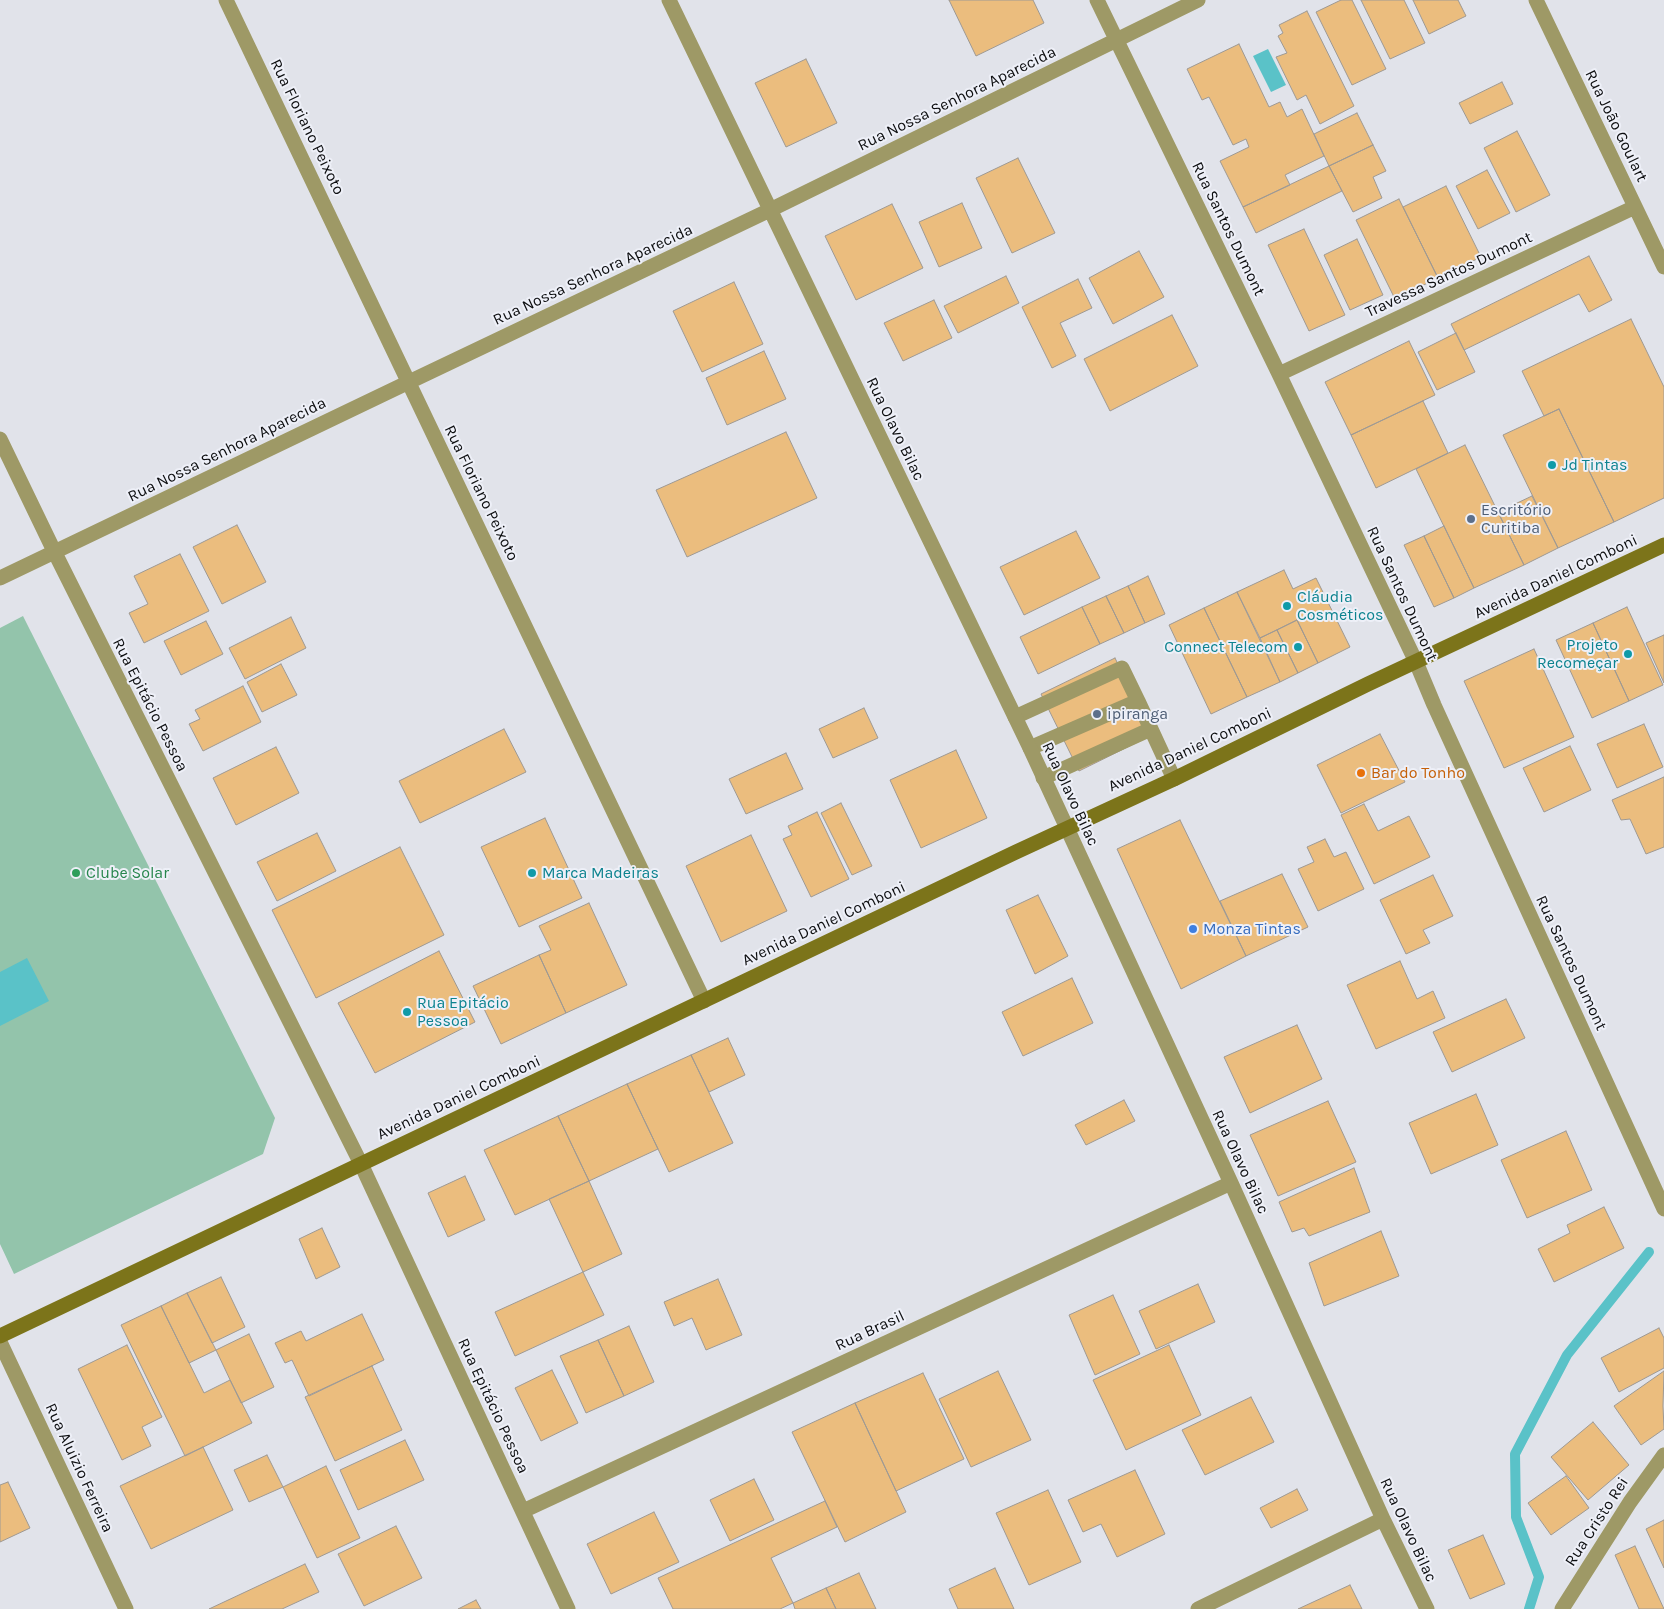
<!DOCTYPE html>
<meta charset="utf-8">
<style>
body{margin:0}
canvas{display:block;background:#e1e3ea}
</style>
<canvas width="1664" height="1609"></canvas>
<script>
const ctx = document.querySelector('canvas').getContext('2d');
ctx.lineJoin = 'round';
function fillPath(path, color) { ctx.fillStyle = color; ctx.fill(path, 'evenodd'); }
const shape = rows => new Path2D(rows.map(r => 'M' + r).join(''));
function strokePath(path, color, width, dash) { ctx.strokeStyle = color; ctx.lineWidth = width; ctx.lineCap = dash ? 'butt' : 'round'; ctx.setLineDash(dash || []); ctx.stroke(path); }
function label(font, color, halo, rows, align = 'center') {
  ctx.font = font + ' Karla,sans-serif'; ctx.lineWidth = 4; ctx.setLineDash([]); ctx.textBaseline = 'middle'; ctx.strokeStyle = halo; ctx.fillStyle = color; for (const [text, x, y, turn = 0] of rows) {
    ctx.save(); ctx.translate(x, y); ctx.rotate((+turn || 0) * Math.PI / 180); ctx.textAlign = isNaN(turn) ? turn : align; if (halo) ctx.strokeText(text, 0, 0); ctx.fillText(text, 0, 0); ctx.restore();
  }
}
const green = shape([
 [23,616,275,1118,263,1154,14,1274,0,1244,0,628]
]);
const water = shape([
 [1268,49,1286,85,1271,92,1253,56],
 [27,958,49,1001,0,1026,0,972]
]);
const stream = shape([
 [1529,1609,1539,1577,1516,1517,1515,1454,1567,1355,1649,1252]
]);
const building = shape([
 [949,0,1033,0,1044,23,976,56,949,0],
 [1341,0,1352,0,1386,69,1352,85,1316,12,1341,0],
 [1361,0,1404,0,1425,43,1390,59,1361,0],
 [1413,0,1458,0,1466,16,1429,34,1413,0],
 [1307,11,1354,106,1320,124,1306,95,1297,100,1276,57,1287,53,1278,36,1283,33,1279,25,1307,11],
 [1239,44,1269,107,1280,102,1287,117,1302,109,1324,156,1285,175,1290,185,1243,207,1220,161,1249,147,1246,139,1233,145,1209,97,1202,100,1187,69,1239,44],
 [806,59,837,123,786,147,755,83,806,59],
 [1502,82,1513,104,1470,124,1459,103,1502,82],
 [1357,113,1373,145,1329,166,1314,134,1357,113],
 [1517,131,1550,195,1516,212,1484,148,1517,131],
 [1373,145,1386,171,1373,177,1382,198,1353,212,1329,166,1373,145],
 [1018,158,1055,233,1012,253,976,178,1018,158],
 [1329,166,1342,191,1256,233,1243,207,1329,166],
 [1487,170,1510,213,1478,229,1456,186,1487,170],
 [1446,186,1481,257,1438,278,1403,207,1446,186],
 [1399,199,1438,278,1395,299,1356,220,1399,199],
 [962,203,982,248,939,267,919,222,962,203],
 [892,204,923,268,856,300,825,236,892,204],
 [1304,229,1345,315,1309,331,1268,245,1304,229],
 [1357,239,1383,295,1350,310,1324,255,1357,239],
 [1139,251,1164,297,1113,324,1089,278,1139,251],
 [1589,256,1612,300,1589,312,1579,294,1464,350,1451,324,1589,256],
 [1006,276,1019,303,958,333,944,306,1006,276],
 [1078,279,1092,308,1060,323,1076,356,1052,368,1022,307,1078,279],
 [734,282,763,344,702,372,673,311,734,282],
 [934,300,952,338,903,361,884,323,934,300],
 [1172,315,1198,366,1110,411,1084,359,1172,315],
 [1631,319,1664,387,1664,498,1614,522,1559,409,1544,416,1522,371,1631,319],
 [1456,333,1475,372,1437,390,1418,352,1456,333],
 [1409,341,1435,395,1351,435,1325,382,1409,341],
 [764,351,786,399,727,425,706,378,764,351],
 [1423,401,1448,453,1376,488,1351,435,1423,401],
 [1559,409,1614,522,1558,548,1503,435,1559,409],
 [786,432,817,498,687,557,656,490,786,432],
 [1465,445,1524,565,1474,588,1416,469,1465,445],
 [1532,496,1558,548,1524,565,1498,512,1532,496],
 [237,525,266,582,222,604,193,547,237,525],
 [1444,526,1474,588,1454,598,1424,536,1444,526],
 [1076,531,1100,578,1024,615,1000,567,1076,531],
 [1424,536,1454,598,1434,607,1404,545,1424,536],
 [180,554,209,611,144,643,129,613,148,604,134,576,180,554],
 [1284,570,1293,589,1316,578,1350,647,1318,663,1297,620,1260,638,1237,592,1284,570],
 [1148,576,1165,614,1145,623,1128,586,1148,576],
 [1128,586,1145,623,1124,633,1106,596,1128,586],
 [1237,592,1280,682,1247,697,1204,608,1237,592],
 [1106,596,1124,633,1100,644,1082,607,1106,596],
 [1082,607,1100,644,1038,674,1020,637,1082,607],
 [1627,607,1663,685,1629,701,1593,623,1627,607],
 [1204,608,1247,697,1211,714,1169,625,1204,608],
 [291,617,306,648,245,679,229,648,291,617],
 [1297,620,1318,663,1298,673,1277,630,1297,620],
 [206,621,223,654,181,675,164,641,206,621],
 [1593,623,1629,701,1592,718,1556,640,1593,623],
 [1277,630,1298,673,1280,682,1260,638,1277,630],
 [1664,635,1664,683,1646,643,1664,635],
 [1534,649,1574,737,1504,768,1464,681,1534,649],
 [1115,658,1152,735,1079,771,1041,694,1115,658],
 [281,664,297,695,262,712,247,682,281,664],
 [243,686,261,722,203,751,189,724,200,719,195,710,243,686],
 [864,708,878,738,833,758,819,729,864,708],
 [1644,724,1663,767,1617,788,1597,744,1644,724],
 [504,729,526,772,420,823,399,781,504,729],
 [1380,734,1405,782,1341,813,1317,765,1380,734],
 [1570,746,1591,790,1544,812,1523,768,1570,746],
 [276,747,299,793,236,825,213,778,276,747],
 [956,750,987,818,921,848,890,780,956,750],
 [786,753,803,789,746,814,729,779,786,753],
 [1664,777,1664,847,1646,854,1630,819,1621,820,1612,800,1664,777],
 [841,803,872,866,852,875,821,813,841,803],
 [1364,804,1378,831,1409,816,1430,857,1374,884,1341,815,1364,804],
 [817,812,849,879,811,897,783,839,792,835,788,826,817,812],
 [545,818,582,898,519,927,481,847,545,818],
 [1180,820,1246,956,1181,989,1117,849,1180,820],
 [317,833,336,871,277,901,257,862,317,833],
 [751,835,787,911,721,942,686,866,751,835],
 [1325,839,1334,857,1346,852,1364,889,1318,911,1298,869,1314,862,1307,847,1325,839],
 [400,847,444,935,316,998,272,910,400,847],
 [1282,874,1308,927,1246,956,1220,901,1282,874],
 [1433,875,1453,916,1423,930,1430,943,1406,954,1380,900,1433,875],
 [1038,895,1068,956,1035,974,1006,910,1038,895],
 [589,903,627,985,566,1013,539,955,551,950,539,926,589,903],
 [439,951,475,1022,375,1073,338,1003,439,951],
 [539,955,566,1013,501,1044,473,986,539,955],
 [1400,961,1417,999,1433,991,1445,1018,1376,1049,1347,985,1400,961],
 [1072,978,1093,1023,1023,1056,1002,1012,1072,978],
 [1506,999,1525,1038,1452,1072,1433,1032,1506,999],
 [1297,1025,1322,1079,1250,1113,1224,1057,1297,1025],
 [728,1038,745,1075,709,1092,691,1055,728,1038],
 [691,1055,733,1143,669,1172,627,1084,691,1055],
 [627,1084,658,1149,589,1181,558,1116,627,1084],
 [1476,1094,1498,1145,1431,1174,1409,1123,1476,1094],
 [1124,1100,1135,1121,1086,1145,1075,1125,1124,1100],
 [1328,1101,1356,1162,1278,1196,1250,1135,1328,1101],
 [558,1116,589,1181,515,1215,484,1150,558,1116],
 [1566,1131,1592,1190,1527,1218,1501,1160,1566,1131],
 [1354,1168,1370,1212,1309,1236,1304,1228,1292,1232,1279,1202,1354,1168],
 [465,1176,485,1220,448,1237,428,1193,465,1176],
 [589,1181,622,1254,583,1272,549,1199,589,1181],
 [1604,1207,1624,1248,1554,1282,1538,1249,1570,1233,1567,1225,1604,1207],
 [322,1228,340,1267,316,1279,299,1239,322,1228],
 [1381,1231,1399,1276,1324,1306,1309,1263,1381,1231],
 [583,1272,604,1315,515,1356,495,1312,583,1272],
 [221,1277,245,1327,212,1343,187,1293,221,1277],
 [718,1279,742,1335,706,1350,692,1318,674,1326,664,1302,718,1279],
 [1198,1284,1215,1322,1156,1349,1139,1311,1198,1284],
 [187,1293,216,1350,189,1363,161,1306,187,1293],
 [1113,1295,1140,1354,1095,1375,1069,1315,1113,1295],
 [161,1306,204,1393,230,1380,252,1423,185,1456,121,1325,161,1306],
 [362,1314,384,1360,309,1396,292,1360,285,1363,275,1343,301,1331,306,1341,362,1314],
 [629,1326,654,1382,624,1396,598,1340,629,1326],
 [1659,1328,1664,1338,1664,1368,1619,1392,1601,1358,1659,1328],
 [249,1334,274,1387,241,1403,216,1350,249,1334],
 [598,1340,624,1396,586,1413,560,1356,598,1340],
 [127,1345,162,1417,142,1427,151,1446,122,1460,78,1369,127,1345],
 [1169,1345,1201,1415,1126,1450,1093,1380,1169,1345],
 [372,1366,402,1430,335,1461,305,1397,372,1366],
 [552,1370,578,1423,541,1441,515,1388,552,1370],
 [998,1371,1031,1440,971,1467,939,1399,998,1371],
 [1664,1371,1663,1406,1664,1429,1641,1445,1614,1406,1664,1371],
 [923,1373,964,1459,896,1491,855,1403,923,1373],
 [1251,1397,1274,1442,1205,1475,1182,1430,1251,1397],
 [855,1403,906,1512,845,1542,792,1432,855,1403],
 [1593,1422,1629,1465,1588,1500,1551,1457,1593,1422],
 [405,1440,424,1480,358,1510,340,1470,405,1440],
 [203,1447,233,1510,151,1549,120,1486,203,1447],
 [267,1455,283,1487,249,1502,234,1470,267,1455],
 [326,1466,360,1538,317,1558,283,1487,326,1466],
 [1135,1470,1165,1534,1117,1557,1101,1524,1083,1532,1068,1500,1135,1470],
 [1566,1476,1589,1508,1551,1535,1528,1503,1566,1476],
 [754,1479,774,1520,730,1541,710,1500,754,1479],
 [8,1482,30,1528,0,1542,0,1485,8,1482],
 [1297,1489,1308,1510,1271,1528,1260,1508,1297,1489],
 [1048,1490,1081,1562,1029,1585,996,1513,1048,1490],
 [825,1501,837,1527,771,1558,793,1603,780,1609,673,1609,658,1578,825,1501],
 [654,1512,679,1562,611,1594,587,1544,654,1512],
 [1664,1520,1664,1568,1646,1529,1664,1520],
 [396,1526,422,1578,364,1606,338,1554,396,1526],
 [1483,1535,1505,1584,1470,1599,1448,1550,1483,1535],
 [1635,1546,1664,1609,1639,1609,1615,1555,1635,1546],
 [305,1564,319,1592,282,1609,209,1609,305,1564],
 [995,1568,1014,1609,958,1609,949,1589,995,1568],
 [859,1573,876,1609,836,1609,826,1588,859,1573],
 [1350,1585,1362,1609,1298,1609,1350,1585],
 [826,1588,836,1609,795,1609,793,1603,826,1588],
 [476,1600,481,1609,458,1609,476,1600]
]);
const lane = shape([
 [1015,717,1122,668,1138,701],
 [1030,748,1138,701,1174,779],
 [1043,778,1151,729]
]);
const street = shape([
 [226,0,704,1001],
 [669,0,1030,748,1231,1183,1383,1519,1427,1609],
 [1097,0,1279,374,1416,662,1434,705,1664,1209],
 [1536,0,1664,267],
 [1279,374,1635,207],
 [0,439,55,553,361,1164,568,1609],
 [0,578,409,382,770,210,1198,0],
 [0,1342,126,1609],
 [523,1511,1231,1183],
 [1198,1609,1383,1519],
 [1562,1609,1630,1502,1664,1455]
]);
const secondary = shape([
 [0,1336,1016,852,1174,779,1368,684,1664,545]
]);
const markers = [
 [1552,465,5,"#0f9aa8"],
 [1471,519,5,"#5c6f8a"],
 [1287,606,5,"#0f9aa8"],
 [1298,647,5,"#0f9aa8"],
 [1628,654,5,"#0f9aa8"],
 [1097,714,5,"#5c6f8a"],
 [1361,773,5,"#e8710a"],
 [76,873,5,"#2e9e5b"],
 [532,873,5,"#0f9aa8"],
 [1193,929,5,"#3f7fe0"],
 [407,1012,5,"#0f9aa8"]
];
const streetNames = [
 ["Rua Nossa Senhora Aparecida",957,99,-26],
 ["Rua João Goulart",1616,126,64],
 ["Rua Floriano Peixoto",307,127,64],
 ["Rua Santos Dumont",1228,229,64],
 ["Rua Nossa Senhora Aparecida",593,275,-25],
 ["Travessa Santos Dumont",1449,275,-25],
 ["Rua Olavo Bilac",895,429,64],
 ["Rua Nossa Senhora Aparecida",227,450,-26],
 ["Rua Floriano Peixoto",481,493,64],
 ["Avenida Daniel Comboni",1556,577,-25],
 ["Rua Santos Dumont",1402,594,65],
 ["Rua Epitácio Pessoa",150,705,63],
 ["Avenida Daniel Comboni",1190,750,-25],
 ["Rua Olavo Bilac",1070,794,65],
 ["Avenida Daniel Comboni",824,924,-25],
 ["Rua Santos Dumont",1571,963,65],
 ["Avenida Daniel Comboni",459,1098,-25],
 ["Rua Olavo Bilac",1240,1162,65],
 ["Rua Brasil",870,1331,-25],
 ["Rua Epitácio Pessoa",493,1406,65],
 ["Rua Aluizio Ferreira",79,1468,65],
 ["Rua Cristo Rei",1597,1522,-57],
 ["Rua Olavo Bilac",1408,1530,65]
];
const cultureNames = [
 ["Jd Tintas",1562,465],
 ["Cláudia",1297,597],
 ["Cosméticos",1297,615],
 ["Projeto",1618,645,"right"],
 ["Recomeçar",1618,663,"right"],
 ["Connect Telecom",1288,647,"right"],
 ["Marca Madeiras",542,873],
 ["Rua Epitácio",417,1003],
 ["Pessoa",417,1021]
];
const serviceNames = [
 ["Escritório",1481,510],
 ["Curitiba",1481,528],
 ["ipiranga",1107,714]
];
const foodNames = [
 ["Bar do Tonho",1371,773]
];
const leisureNames = [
 ["Clube Solar",86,873]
];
const shopNames = [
 ["Monza Tintas",1203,929]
];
fillPath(green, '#93c4ab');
fillPath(water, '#5ac2c8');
strokePath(stream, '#5ac2c8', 10);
fillPath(building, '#ebbd7e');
strokePath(building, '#9e9993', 1);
strokePath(lane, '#9e9966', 15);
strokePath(street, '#9e9966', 15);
strokePath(secondary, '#7c741a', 15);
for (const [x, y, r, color] of markers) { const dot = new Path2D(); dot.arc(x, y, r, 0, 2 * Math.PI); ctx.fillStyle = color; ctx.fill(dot); strokePath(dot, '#eef0f8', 2); }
label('16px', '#0d0e10', '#eef0f8', streetNames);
label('16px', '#0d838f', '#eef0f8', cultureNames, 'left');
label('16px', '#4e5e75', '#eef0f8', serviceNames, 'left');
label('16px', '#c56008', '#eef0f8', foodNames, 'left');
label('16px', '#27864d', '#eef0f8', leisureNames, 'left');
label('16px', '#366cbe', '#eef0f8', shopNames, 'left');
</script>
